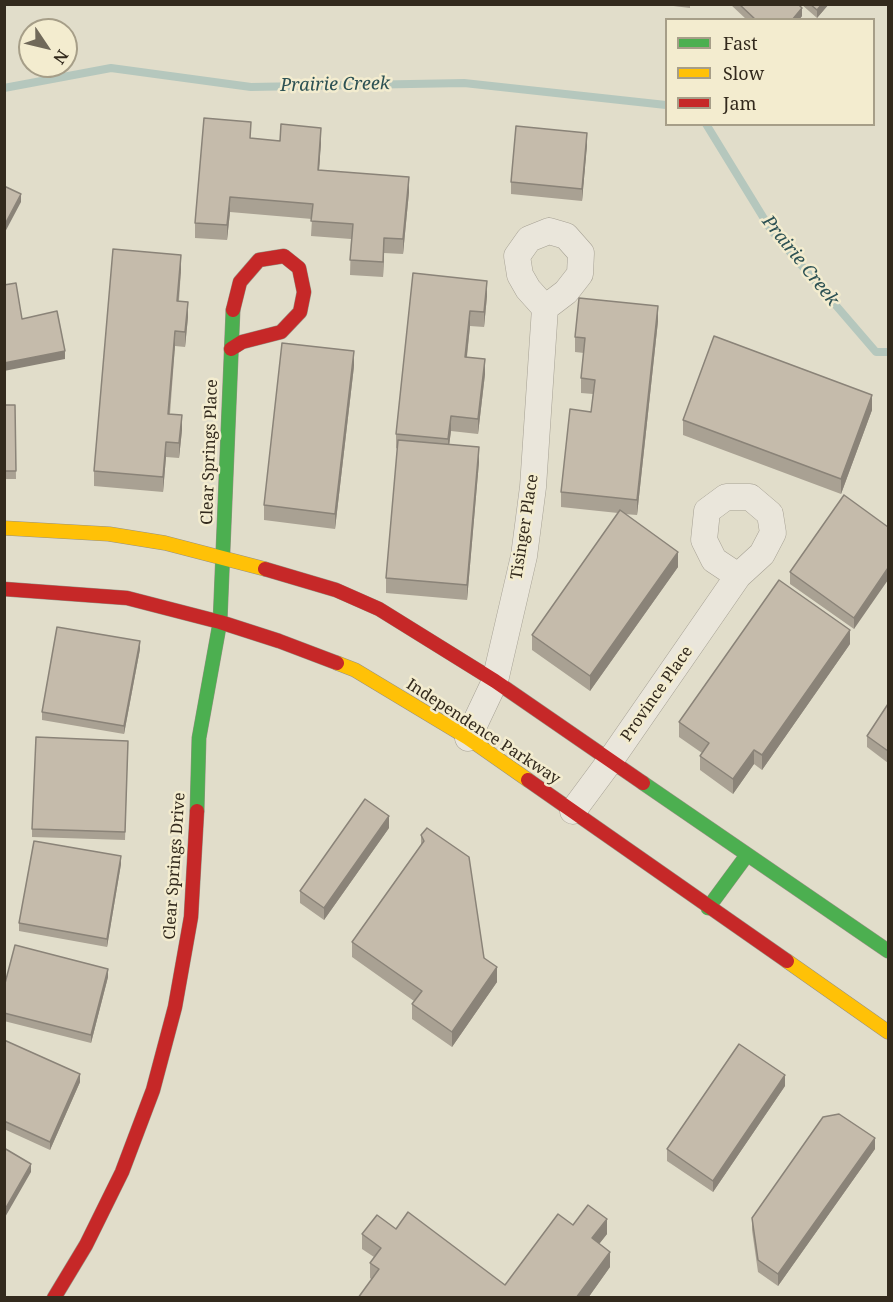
<!DOCTYPE html>
<style>
body{margin:0}
#map{position:relative;width:893px;height:1302px;overflow:hidden;background:#e1ddca;font-family:"Noto Serif",serif}
canvas{display:block}
.frame{position:absolute;inset:0;border:6px solid #332a1d;pointer-events:none}
.legend{position:absolute;left:665px;top:18px;width:210px;height:108px;box-sizing:border-box;background:#f3eccf;border:2px solid #a69e88;margin:0;padding:8px 10px;list-style:none;font-size:18px;color:#332a1d}
.legend li{display:flex;align-items:center;gap:12px;height:30px}
.legend b{width:30px;border:2px solid #a69e88}
.north{position:absolute;left:18px;top:18px;width:60px;height:60px;box-sizing:border-box;background:#f3eccf;border:2px solid #a69e88;border-radius:50%;rotate:125deg;font-size:16px;font-weight:700;line-height:24px;text-align:center;color:#332a1d}
.north::after{content:'';display:block;margin:auto;width:21px;height:27px;background:#70695a;clip-path:polygon(50% 0,100% 100%,50% 72%,0 100%)}
</style>
<div id="map">
<canvas width="893" height="1302"></canvas>
<div class="frame"></div>
<ul class="legend">
<li><b style="height:8px;background:#4caf50"></b>Fast</li>
<li><b style="height:8px;background:#ffc107"></b>Slow</li>
<li><b style="height:8px;background:#c62828"></b>Jam</li>
</ul>
<div class="north">N</div>
</div>
<script>
const ctx = document.querySelector('canvas').getContext('2d');
ctx.lineJoin = 'round';
const shape = rows => new Path2D(rows.map(r => 'M' + r).join(''));
function strokePath(path, color, width, dash) { ctx.strokeStyle = color; ctx.lineWidth = width; ctx.lineCap = dash ? 'butt' : 'round'; ctx.setLineDash(dash || []); ctx.stroke(path); }
function fillPath(path, color) { ctx.fillStyle = color; ctx.fill(path, 'evenodd'); }
function label(font, color, halo, rows, align = 'center') {
  ctx.font = font + ' "Noto Serif",serif'; ctx.lineWidth = 5; ctx.setLineDash([]); ctx.textBaseline = 'middle'; ctx.strokeStyle = halo; ctx.fillStyle = color; for (const [text, x, y, turn = 0] of rows) {
    ctx.save(); ctx.translate(x, y); ctx.rotate((+turn || 0) * Math.PI / 180); ctx.textAlign = isNaN(turn) ? turn : align; if (halo) ctx.strokeText(text, 0, 0); ctx.fillText(text, 0, 0); ctx.restore();
  }
}
const stream = shape([
 [4,88,111,68,251,87,464,83,666,105],
 [706,124,771,230,876,352,888,352]
]);
const street = shape([
 [549,231,566,236,581,253,580,274,566,292,545,308,528,289,520,275,517,256,529,239,549,231],
 [468,738,495,681,524,556,533,487,545,308],
 [573,811,610,761,738,576,762,554,773,533,770,514,750,497,726,497,707,511,704,540,714,560,738,576]
]);
const fast = shape([
 [643,783,888,951],
 [197,811,199,738,220,622,233,310],
 [708,908,747,855]
]);
const slow = shape([
 [4,528,109,534,165,543,265,569],
 [337,663,355,670,468,738,528,780],
 [787,961,888,1032]
]);
const jam = shape([
 [231,349,242,342,281,332,300,312,304,292,299,268,284,256,259,260,240,282,233,310],
 [265,569,336,590,379,609,495,681,643,783],
 [4,589,127,598,220,622,279,641,337,663],
 [528,780,787,961],
 [54,1298,86,1245,122,1172,153,1090,175,1007,191,917,197,811]
]);
const wall = shape([
 [657,4,690,4,690,8],
 [730,4,798,4,802,16,799,20,747,20],
 [801,4,829,4,817,18],
 [251,138,280,141,321,142,319,170,409,192,403,254,384,253,383,277,350,275,351,239,311,236,312,219,230,212,227,240,195,238,195,223],
 [587,145,582,201,511,194,511,182],
 [181,270,179,301,188,317,185,347,175,346,170,414,182,430,179,458,166,457,163,492,94,486,94,471],
 [413,273,487,296,484,327,470,326,467,357,485,374,478,434,451,431,449,445,479,462,467,600,386,593,386,578,398,449,396,448,396,434],
 [658,321,637,515,624,514,678,567,590,691,532,650,532,635,618,513,561,507,561,492,591,412,593,394,581,393,581,378,584,353,575,352,575,337],
 [354,366,335,529,264,520,264,505],
 [4,405,15,405,16,479,4,479],
 [872,410,841,494,683,435,683,420],
 [888,527,854,629,790,584,790,572],
 [850,644,762,770,754,764,733,794,700,770,700,756,702,753,679,737,679,722],
 [140,649,124,734,42,720,42,712],
 [888,704,888,763,867,747,867,736],
 [128,741,125,840,32,837,32,829],
 [389,828,324,920,300,903,300,891],
 [421,835,497,982,452,1047,412,1019,412,1004,414,1001,352,957,352,942,421,845],
 [121,864,107,947,19,931,19,923],
 [108,977,91,1043,4,1021,4,987],
 [4,1040,80,1082,50,1150,4,1129],
 [785,1086,713,1192,667,1161,667,1149],
 [875,1149,778,1286,758,1272,752,1230,752,1218],
 [573,1225,607,1234,599,1244,610,1267,588,1298,371,1279,370,1278,370,1263,374,1257,362,1249,362,1234,396,1229,505,1285]
]);
const shadedWall = shape([
 [822,4,829,4,817,18,817,10],
 [802,8,802,16,799,20,792,20],
 [321,128,321,142,318,185,318,170],
 [587,133,587,145,582,201,582,189],
 [409,177,409,192,403,254,403,239],
 [21,194,21,202,4,234,4,226],
 [230,197,230,212,227,240,227,225],
 [384,238,384,253,383,277,383,262],
 [181,255,181,270,177,316,177,301],
 [487,281,487,296,484,327,484,312],
 [188,302,188,317,185,347,185,332],
 [658,306,658,321,637,515,637,500],
 [470,311,470,326,465,372,465,357],
 [175,331,175,346,168,428,168,414],
 [65,351,65,359,4,371,4,363],
 [354,351,354,366,335,529,335,514],
 [485,359,485,374,478,434,478,419],
 [872,395,872,410,841,494,841,479],
 [182,415,182,430,179,458,179,443],
 [451,416,451,431,448,454,448,439],
 [166,442,166,457,163,492,163,477],
 [479,447,479,462,467,600,467,585],
 [678,552,678,567,590,691,590,676],
 [888,568,888,580,854,629,854,618],
 [850,630,850,644,762,770,762,755],
 [140,641,140,649,124,734,124,726],
 [754,750,754,764,733,794,733,779],
 [389,816,389,828,324,920,324,908],
 [121,856,121,864,107,947,107,939],
 [497,967,497,982,452,1047,452,1032],
 [108,969,108,977,91,1043,91,1035],
 [80,1074,80,1082,50,1150,50,1142],
 [785,1075,785,1086,713,1192,713,1181],
 [875,1138,875,1149,778,1286,778,1274],
 [31,1164,31,1172,4,1219,4,1211],
 [607,1219,607,1234,592,1253,592,1238],
 [610,1252,610,1267,588,1298,576,1298]
]);
const building = shape([
 [739,4,798,4,802,8,792,20,756,20,739,4],
 [810,4,822,4,817,10,810,4],
 [204,118,251,122,250,138,280,141,281,124,321,128,318,170,409,177,403,239,384,238,383,262,350,260,353,224,311,221,313,204,230,197,227,225,195,223,204,118],
 [516,126,587,133,582,189,511,182,516,126],
 [4,186,21,194,4,226,4,186],
 [113,249,181,255,177,301,188,302,185,332,175,331,168,414,182,415,179,443,166,442,163,477,94,471,113,249],
 [413,273,487,281,484,312,470,311,465,357,485,359,478,419,451,416,448,439,396,434,413,273],
 [16,283,22,319,57,311,65,351,4,363,4,285,16,283],
 [579,298,658,306,637,500,561,492,570,409,591,412,595,380,581,378,585,338,575,337,579,298],
 [714,336,872,395,841,479,683,420,714,336],
 [282,343,354,351,335,514,264,505,282,343],
 [4,405,15,405,16,471,4,471,4,405],
 [398,440,479,447,467,585,386,578,398,440],
 [844,495,888,527,888,568,854,618,790,572,844,495],
 [620,510,678,552,590,676,532,635,620,510],
 [779,580,850,630,762,755,754,750,733,779,700,756,709,743,679,722,779,580],
 [57,627,140,641,124,726,42,712,57,627],
 [888,704,888,751,867,736,888,704],
 [36,737,128,741,125,832,32,829,36,737],
 [365,799,389,816,324,908,300,891,365,799],
 [427,828,469,857,484,958,497,967,452,1032,412,1004,422,991,352,942,424,841,421,835,427,828],
 [34,841,121,856,107,939,19,923,34,841],
 [15,945,108,969,91,1035,4,1013,4,987,15,945],
 [4,1040,80,1074,50,1142,4,1121,4,1040],
 [739,1044,785,1075,713,1181,667,1149,739,1044],
 [839,1114,875,1138,778,1274,758,1260,752,1218,823,1117,839,1114],
 [4,1148,31,1164,4,1211,4,1148],
 [588,1205,607,1219,592,1238,610,1252,576,1298,358,1298,379,1269,370,1263,381,1248,362,1234,377,1215,396,1229,408,1212,505,1285,558,1214,573,1225,588,1205]
]);
const streetNames = [
 ["Clear Springs Place",210,452,-88],
 ["Tisinger Place",525,527,-81],
 ["Province Place",657,694,-55],
 ["Independence Parkway",483,732,33],
 ["Clear Springs Drive",175,866,-86]
];
const waterNames = [
 ["Prairie Creek",335,85,-1],
 ["Prairie Creek",800,261,51]
];
strokePath(stream, '#b5c7bd', 8);
strokePath(street, '#a6a194', 27);
strokePath(fast, '#969183', 15);
strokePath(slow, '#969183', 15);
strokePath(jam, '#969183', 15);
strokePath(street, '#eae6db', 26);
strokePath(fast, '#4caf50', 14);
strokePath(slow, '#ffc107', 14);
strokePath(jam, '#c62828', 14);
fillPath(wall, '#a9a193');
fillPath(shadedWall, '#8a8378');
fillPath(building, '#c5bbab');
strokePath(building, '#8a8378', 1.5);
label('16px', '#332a1d', '#f3eccf', streetNames);
label('italic 18px', '#2c5153', '#f3eccf', waterNames);
</script>
